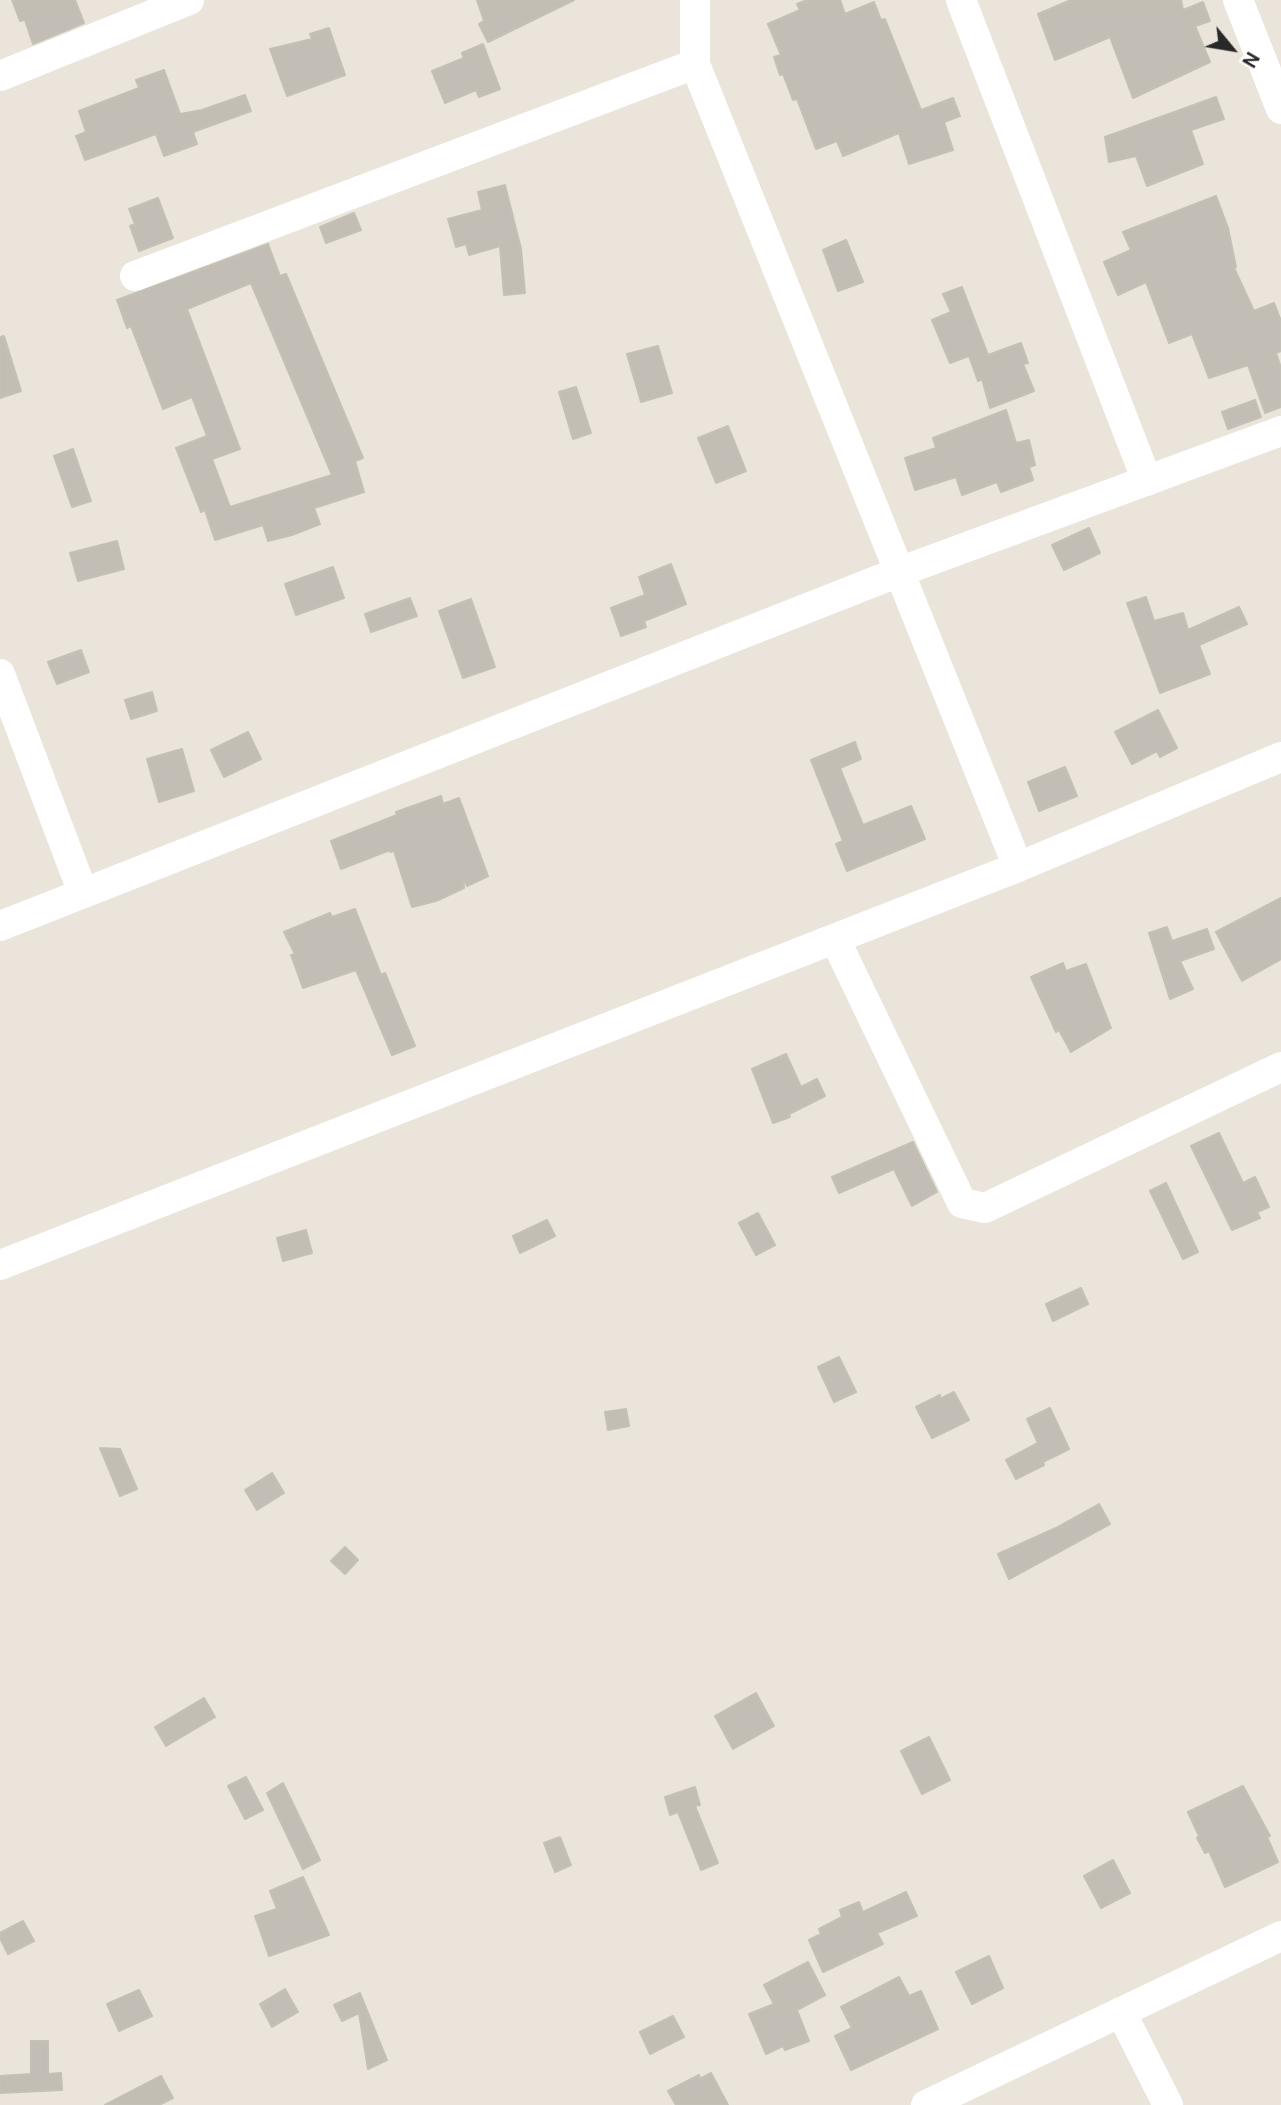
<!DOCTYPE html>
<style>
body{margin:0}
#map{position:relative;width:1281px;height:2105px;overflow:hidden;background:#eae4db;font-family:"DM Sans",sans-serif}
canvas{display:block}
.north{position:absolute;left:1197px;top:14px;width:70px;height:70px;-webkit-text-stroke:5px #fff;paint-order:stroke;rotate:120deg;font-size:19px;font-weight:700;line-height:28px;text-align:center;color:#282828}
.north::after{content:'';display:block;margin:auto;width:24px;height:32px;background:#282828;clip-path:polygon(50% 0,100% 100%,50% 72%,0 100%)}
</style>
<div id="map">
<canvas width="1281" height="2105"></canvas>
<div class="north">N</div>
</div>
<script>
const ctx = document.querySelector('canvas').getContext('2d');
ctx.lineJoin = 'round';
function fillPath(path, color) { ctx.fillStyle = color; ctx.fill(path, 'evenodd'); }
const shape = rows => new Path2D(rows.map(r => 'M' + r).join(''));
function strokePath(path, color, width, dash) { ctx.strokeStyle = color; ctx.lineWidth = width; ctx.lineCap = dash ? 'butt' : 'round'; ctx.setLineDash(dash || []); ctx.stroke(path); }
const building = shape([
 [12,0,75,0,84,23,33,44,25,20,20,21,12,0],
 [477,0,574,0,488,42,479,24,484,21,477,0],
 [807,0,840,0,845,14,874,2,881,20,885,19,921,110,953,98,960,116,944,122,953,150,909,164,899,133,843,156,837,141,816,149,797,99,793,100,783,74,780,75,774,57,781,55,768,24,800,10,797,4,807,0],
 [1071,0,1181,0,1183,10,1203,2,1210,21,1195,26,1210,62,1133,98,1110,37,1055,60,1038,14,1071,0],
 [329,28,345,75,287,96,270,49,312,39,310,34,329,28],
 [483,44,500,89,479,97,476,90,445,103,432,71,464,58,462,53,483,44],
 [164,70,180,114,202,110,245,95,251,111,193,132,197,144,164,156,156,134,85,160,76,136,86,132,79,111,139,88,136,80,164,70],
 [1216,97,1224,119,1191,130,1203,164,1147,186,1136,156,1109,162,1105,137,1216,97],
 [505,185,521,249,525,293,504,295,500,246,469,255,466,244,456,247,448,219,482,210,478,192,505,185],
 [1216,196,1228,228,1236,267,1234,268,1254,311,1274,303,1281,321,1281,351,1276,353,1281,368,1281,407,1265,413,1248,365,1209,378,1192,334,1169,343,1146,282,1118,295,1104,262,1131,250,1123,232,1216,196],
 [158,198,173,238,139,251,130,226,135,224,129,209,158,198],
 [354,213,361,230,326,243,320,227,354,213],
 [846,240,863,282,838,291,823,250,846,240],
 [268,244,280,276,286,274,363,458,355,461,364,492,314,508,320,524,292,535,268,541,263,525,215,540,205,510,201,512,176,448,207,436,192,397,163,409,131,326,127,328,117,300,268,244],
 [251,283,332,475,230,507,212,459,240,449,187,309,251,283],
 [962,287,988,355,1021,343,1028,363,1023,364,1034,391,990,408,982,379,978,381,969,356,950,363,932,320,951,312,943,294,962,287],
 [4,336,21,391,0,398,0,337,4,336],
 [658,346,672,393,641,402,627,354,658,346],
 [576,387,591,433,573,439,559,392,576,387],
 [1255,400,1261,417,1228,429,1222,412,1255,400],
 [1006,410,1016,443,1029,440,1035,465,1029,467,1033,480,1001,492,997,482,962,495,956,477,915,490,905,458,936,448,933,438,1006,410],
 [728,426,746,471,716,483,698,438,728,426],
 [73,449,91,501,72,507,54,456,73,449],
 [1089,528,1100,553,1064,570,1052,545,1089,528],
 [117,541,124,569,78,581,70,553,117,541],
 [671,564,686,604,644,621,646,627,621,636,611,608,645,595,639,577,671,564],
 [333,567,344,598,296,615,285,584,333,567],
 [1146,597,1154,621,1183,613,1188,630,1239,607,1247,624,1199,645,1210,674,1160,693,1127,603,1146,597],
 [410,598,417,616,371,632,365,614,410,598],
 [471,599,495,667,463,678,439,611,471,599],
 [81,650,89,672,57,684,48,662,81,650],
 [152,692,157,711,131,719,125,700,152,692],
 [1158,710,1177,748,1160,757,1157,751,1132,764,1115,732,1158,710],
 [248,732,261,759,224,777,211,750,248,732],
 [855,742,861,759,840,768,863,825,911,806,925,839,847,871,836,844,843,841,811,760,855,742],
 [182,749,194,791,159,802,147,759,182,749],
 [1065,767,1077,796,1039,811,1028,782,1065,767],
 [441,796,443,804,459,798,488,876,467,886,463,876,464,888,436,901,412,907,394,851,390,852,390,850,341,869,331,841,397,815,396,812,441,796],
 [1281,898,1281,959,1242,981,1216,932,1281,898],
 [355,909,381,975,385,973,415,1046,392,1055,356,970,303,988,291,955,295,954,284,932,330,913,332,917,355,909],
 [1167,927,1172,941,1207,929,1214,949,1180,961,1193,989,1170,999,1149,933,1167,927],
 [1063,963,1066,971,1086,964,1111,1028,1071,1052,1059,1030,1056,1032,1031,977,1063,963],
 [786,1054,801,1087,817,1079,825,1096,789,1114,790,1117,773,1123,752,1069,786,1054],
 [1219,1133,1243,1183,1255,1177,1269,1207,1257,1212,1260,1218,1232,1230,1191,1146,1219,1133],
 [913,1142,937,1192,912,1206,894,1169,839,1193,832,1177,913,1142],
 [1166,1183,1198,1252,1183,1259,1150,1191,1166,1183],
 [758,1213,775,1245,756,1255,739,1223,758,1213],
 [547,1220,555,1236,520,1253,513,1236,547,1220],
 [306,1230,312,1253,283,1261,277,1238,306,1230],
 [1081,1288,1088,1304,1053,1321,1046,1304,1081,1288],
 [839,1357,856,1392,834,1402,818,1367,839,1357],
 [954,1392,969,1420,932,1438,916,1407,940,1395,940,1399,954,1392],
 [1050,1408,1069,1449,1043,1462,1044,1465,1016,1479,1006,1460,1038,1443,1027,1419,1050,1408],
 [626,1409,629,1426,608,1430,605,1412,626,1409],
 [100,1448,120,1449,137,1489,120,1496,100,1448],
 [272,1473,284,1493,257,1510,245,1490,272,1473],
 [1099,1504,1110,1524,1009,1579,998,1554,1056,1528,1099,1504],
 [345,1547,358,1560,345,1574,331,1561,345,1547],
 [756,1693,774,1726,733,1749,715,1716,756,1693],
 [204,1698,215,1717,166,1746,155,1727,204,1698],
 [929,1737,950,1780,922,1794,901,1751,929,1737],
 [246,1777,263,1810,245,1819,228,1786,246,1777],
 [283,1783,320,1860,303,1869,267,1793,283,1783],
 [1243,1786,1270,1836,1267,1837,1278,1862,1225,1887,1209,1851,1205,1853,1197,1838,1199,1836,1188,1812,1243,1786],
 [695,1787,700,1805,695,1806,718,1863,701,1870,678,1812,670,1815,665,1797,695,1787],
 [560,1837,571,1865,555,1872,544,1843,560,1837],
 [1113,1860,1130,1893,1101,1908,1084,1876,1113,1860],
 [303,1877,329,1935,269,1956,255,1916,277,1909,270,1891,303,1877],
 [906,1892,917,1916,877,1933,883,1944,823,1972,809,1940,821,1934,819,1929,842,1917,840,1910,859,1902,863,1912,906,1892],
 [23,1921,34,1941,8,1954,0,1938,0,1933,23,1921],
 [989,1956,1003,1988,972,2004,956,1972,989,1956],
 [808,1962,825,1995,797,2010,809,2041,785,2050,783,2046,766,2054,749,2014,774,2004,764,1985,808,1962],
 [899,1977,909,1996,921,1991,938,2029,851,2070,835,2036,852,2028,841,2007,899,1977],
 [285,1989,298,2012,272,2027,260,2004,285,1989],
 [139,1990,152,2016,119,2031,107,2004,139,1990],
 [360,1993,387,2060,368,2069,359,2013,342,2021,334,2005,360,1993],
 [673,2016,684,2037,650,2054,640,2032,673,2016],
 [31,2041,48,2041,48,2074,61,2073,62,2090,0,2093,0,2076,31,2074,31,2041],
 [711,2073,728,2105,676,2105,668,2091,699,2075,700,2079,711,2073],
 [161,2076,173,2098,159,2105,105,2105,161,2076]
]);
const minor = shape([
 [695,0,695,64,1018,867],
 [961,0,1147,481],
 [1238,0,1281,109],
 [0,76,189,0],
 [135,276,695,64],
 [0,674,83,893],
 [0,926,899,572,1281,431],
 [835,939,962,1203,985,1208,1281,1067],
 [0,1265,1018,867,1281,757],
 [1121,2012,1168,2105],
 [926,2105,1281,1936]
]);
fillPath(building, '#c2beb6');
strokePath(building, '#c5c0b5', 2);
strokePath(minor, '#fff', 30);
</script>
